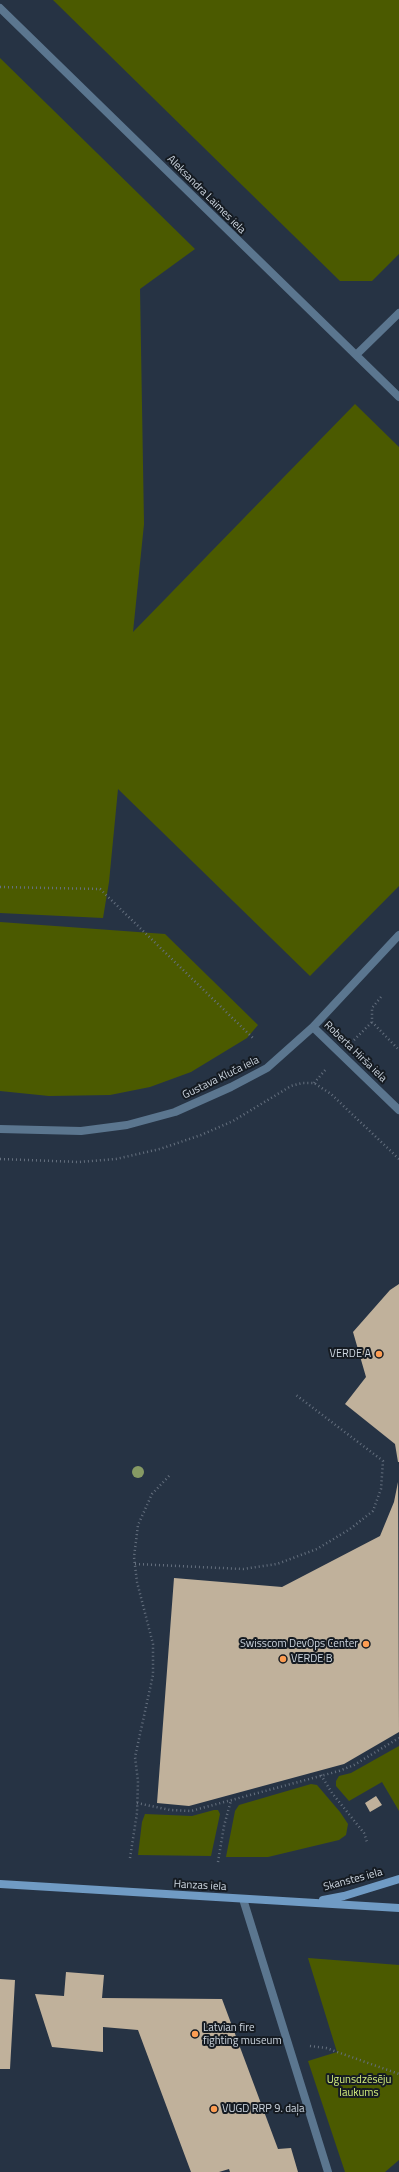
<!DOCTYPE html>
<meta charset="utf-8">
<style>
body{margin:0}
canvas{display:block;background:#263344}
</style>
<canvas width="399" height="2172"></canvas>
<script>
const ctx = document.querySelector('canvas').getContext('2d');
ctx.lineJoin = 'round';
function fillPath(path, color) { ctx.fillStyle = color; ctx.fill(path, 'evenodd'); }
const shape = rows => new Path2D(rows.map(r => 'M' + r).join(''));
function strokePath(path, color, width, dash) { ctx.strokeStyle = color; ctx.lineWidth = width; ctx.lineCap = dash ? 'butt' : 'round'; ctx.setLineDash(dash || []); ctx.stroke(path); }
function label(font, color, halo, rows, align = 'center') {
  ctx.font = font + ' "Titillium Web",sans-serif'; ctx.lineWidth = 4; ctx.setLineDash([]); ctx.textBaseline = 'middle'; ctx.strokeStyle = halo; ctx.fillStyle = color; for (const [text, x, y, turn = 0] of rows) {
    ctx.save(); ctx.translate(x, y); ctx.rotate((+turn || 0) * Math.PI / 180); ctx.textAlign = isNaN(turn) ? turn : align; if (halo) ctx.strokeText(text, 0, 0); ctx.fillText(text, 0, 0); ctx.restore();
  }
}
const green = shape([
 [53,0,399,0,399,254,372,281,340,281],
 [0,58,195,249,140,289,144,524,133,632,355,404,399,447,399,886,310,976,118,789,109,882,103,918,0,913],
 [0,922,165,934,258,1025,247,1038,191,1072,150,1087,110,1095,49,1096,0,1091],
 [399,1746,399,1811,382,1782,349,1801,336,1786,336,1781,339,1776,351,1773],
 [311,1784,317,1785,340,1812,348,1824,346,1835,339,1840,268,1857,226,1857,235,1811,239,1805],
 [214,1810,218,1810,220,1814,211,1856,138,1855,142,1822,145,1814,192,1816],
 [308,1958,399,1965,399,2160,385,2172,345,2172,308,2061,337,2052]
]);
const building = shape([
 [399,1284,399,1462,398,1462,395,1444,345,1404,366,1377,353,1332,390,1290],
 [398,1482,399,1732,344,1764,189,1806,157,1803,174,1578,282,1587,380,1536,394,1502],
 [376,1796,382,1805,370,1812,365,1803],
 [66,1972,104,1975,102,1998,222,1999,278,2149,291,2148,298,2172,230,2172,229,2169,219,2172,191,2172,138,2030,103,2027,103,2052,52,2047,35,1994,64,1996],
 [0,1979,15,1980,10,2069,0,2069]
]);
const path = shape([
 [0,887,100,889,254,1039],
 [381,997,372,1008,372,1022,399,1050],
 [354,1040,372,1022],
 [314,1083,327,1068],
 [0,1159,79,1162,116,1159,160,1149,201,1135,233,1121,291,1086,302,1083,314,1083,331,1094,399,1159],
 [135,1564,243,1569,277,1564,317,1549,350,1529,373,1511,381,1489,383,1461,296,1395],
 [321,1775,332,1793,364,1833,367,1842],
 [137,1803,170,1810,191,1811,339,1771,354,1765,399,1738],
 [130,1858,137,1813,138,1781,135,1757,153,1675,153,1644,137,1582,134,1557,138,1525,152,1494,170,1475],
 [218,1862,224,1826,231,1800],
 [310,2046,326,2048,399,2074]
]);
const lane = shape([
 [243,1899,328,2172]
]);
const street = shape([
 [0,8,399,397],
 [356,355,399,313],
 [313,1027,399,1110],
 [0,1129,81,1131,127,1125,175,1112,231,1087,267,1068,313,1027,399,935]
]);
const secondary = shape([
 [0,1884,399,1908],
 [323,1900,344,1896,399,1879]
]);
const trees = [
 [138,1472]
];
const markers = [
 [379,1354,4,"#fc9d53"],
 [366,1644,4,"#fc9d53"],
 [283,1659,4,"#fc9d53"],
 [195,2034,4,"#fc9d53"],
 [214,2109,4,"#fc9d53"]
];
const streetNames = [
 ["Aleksandra Laimes iela",206,195,45],
 ["Roberta Hirša iela",355,1052,44],
 ["Gustava Kluča iela",221,1078,-26],
 ["Skanstes iela",353,1880,-15],
 ["Hanzas iela",200,1886,3]
];
const poiNames = [
 ["VERDE A",371,1354,"right"],
 ["Swisscom DevOps Center",358,1644,"right"],
 ["VERDE B",291,1659],
 ["Latvian fire",203,2028],
 ["fighting museum",203,2041],
 ["VUGD RRP 9. daļa",222,2109]
];
const parkNames = [
 ["Ugunsdzēsēju",359,2080],
 ["laukums",359,2093]
];
fillPath(green, '#4b5a00');
fillPath(building, '#c0b19b');
strokePath(path, '#65707f', 2.5, [1, 3]);
strokePath(lane, '#5b768f', 8);
strokePath(street, '#5b768f', 8);
strokePath(secondary, '#709bc4', 8);
ctx.fillStyle = '#869a64';
for (const [x, y] of trees) { ctx.beginPath(); ctx.arc(x, y, 6, 0, 2 * Math.PI); ctx.fill(); }
for (const [x, y, r, color] of markers) { const dot = new Path2D(); dot.arc(x, y, r, 0, 2 * Math.PI); ctx.fillStyle = color; ctx.fill(dot); strokePath(dot, '#151b22', 1.5); }
label('11px', '#cdd6e0', '#151b22', streetNames);
label('11px', '#cdd6e0', '#151b22', poiNames, 'left');
label('11px', '#d4ef7e', '#151b22', parkNames);
</script>
